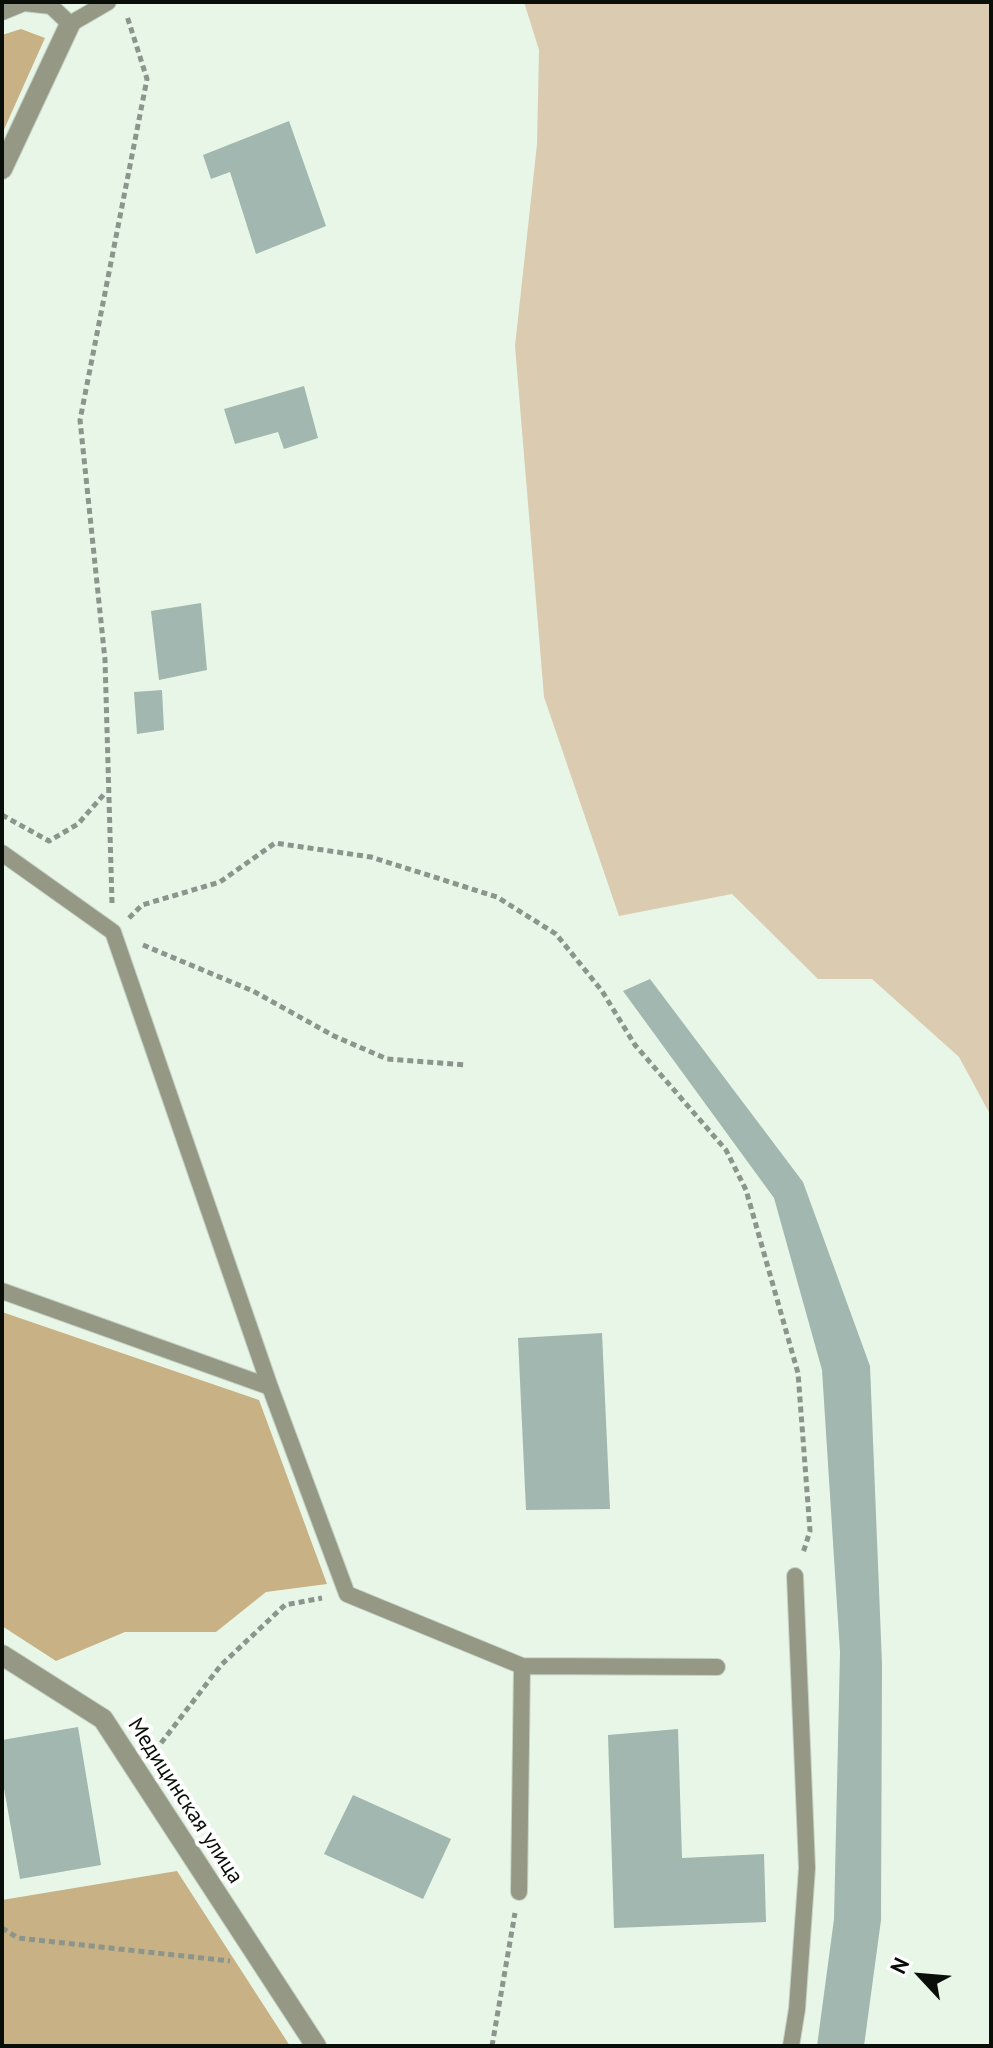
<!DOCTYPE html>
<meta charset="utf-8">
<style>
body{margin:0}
#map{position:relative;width:993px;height:2048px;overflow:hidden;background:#e8f6e7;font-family:"PT Sans",sans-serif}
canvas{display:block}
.frame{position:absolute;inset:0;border:4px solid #090e09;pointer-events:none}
.north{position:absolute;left:881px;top:1936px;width:80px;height:80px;-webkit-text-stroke:6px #fff;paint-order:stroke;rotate:296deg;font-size:22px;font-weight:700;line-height:32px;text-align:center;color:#090e09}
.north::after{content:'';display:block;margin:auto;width:28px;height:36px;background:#090e09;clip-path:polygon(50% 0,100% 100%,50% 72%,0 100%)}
</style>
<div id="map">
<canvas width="993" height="2048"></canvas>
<div class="frame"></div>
<div class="north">N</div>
</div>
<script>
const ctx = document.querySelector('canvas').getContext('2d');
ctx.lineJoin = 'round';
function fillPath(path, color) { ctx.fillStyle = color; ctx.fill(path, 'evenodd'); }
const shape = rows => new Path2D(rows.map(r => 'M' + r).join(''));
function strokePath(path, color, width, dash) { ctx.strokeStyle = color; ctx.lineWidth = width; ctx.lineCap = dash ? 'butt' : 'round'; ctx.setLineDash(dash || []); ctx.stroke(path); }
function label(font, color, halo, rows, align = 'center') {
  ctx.font = font + ' "PT Sans",sans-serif'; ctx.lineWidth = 8; ctx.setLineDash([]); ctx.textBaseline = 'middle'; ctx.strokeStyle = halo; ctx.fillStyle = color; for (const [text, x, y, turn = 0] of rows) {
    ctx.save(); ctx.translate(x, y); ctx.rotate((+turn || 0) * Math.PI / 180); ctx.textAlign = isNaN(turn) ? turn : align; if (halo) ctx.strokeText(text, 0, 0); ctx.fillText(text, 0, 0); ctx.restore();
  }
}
const green = shape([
 [524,2,991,2,991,1116,959,1057,872,979,818,979,732,894,619,916,544,697,515,346,537,144,539,50]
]);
const forest = shape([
 [21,29,45,38,2,134,2,35],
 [2,1312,259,1400,327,1584,266,1592,216,1632,125,1632,56,1661,2,1626],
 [177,1871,290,2046,2,2046,2,1900]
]);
const building = shape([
 [289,121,326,226,256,254,230,172,211,179,203,155],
 [304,386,318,438,284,449,278,432,235,444,224,409],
 [201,603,207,670,159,680,151,611],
 [162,690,164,730,137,734,134,692],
 [650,979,803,1182,870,1366,882,1664,881,1920,864,2046,817,2046,834,1919,840,1652,822,1370,774,1198,623,991],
 [602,1333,610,1509,526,1510,518,1338],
 [78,1727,101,1865,20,1879,2,1777,2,1740],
 [678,1729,682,1858,764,1854,766,1922,614,1928,608,1735],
 [353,1795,451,1839,423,1899,324,1854]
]);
const path = shape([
 [2,815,49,841,78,824,106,792],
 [112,903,105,660,80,420,147,79,127,16],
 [129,918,142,905,220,882,275,843,371,857,497,897,556,934,602,991,635,1045,726,1150,746,1190,798,1373,810,1531,803,1553],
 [143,945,253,991,334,1036,387,1059,466,1065],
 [155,1751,221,1665,285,1605,322,1598],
 [2,1928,18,1938,230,1961],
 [492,2046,515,1913]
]);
const lane = shape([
 [2,12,24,3,51,6,70,24,108,2],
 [2,853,113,932,270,1387,347,1594,522,1666,717,1667],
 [2,1291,270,1387],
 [519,1892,522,1666],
 [791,2046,797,2009,807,1868,795,1576]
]);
const street = shape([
 [2,169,70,24],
 [2,1655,103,1719,316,2046]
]);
const streetNames = [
 ["Медицинская улица",185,1801,57]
];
fillPath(green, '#dbccb1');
fillPath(forest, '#c8b184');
fillPath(building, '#a1b7af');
strokePath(lane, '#c4d1c3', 18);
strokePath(street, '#c4d1c3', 22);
strokePath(path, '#8b958b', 5, [6, 4]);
strokePath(lane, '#959884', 16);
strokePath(street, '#959884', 20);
label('22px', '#090e09', '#fff', streetNames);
</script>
